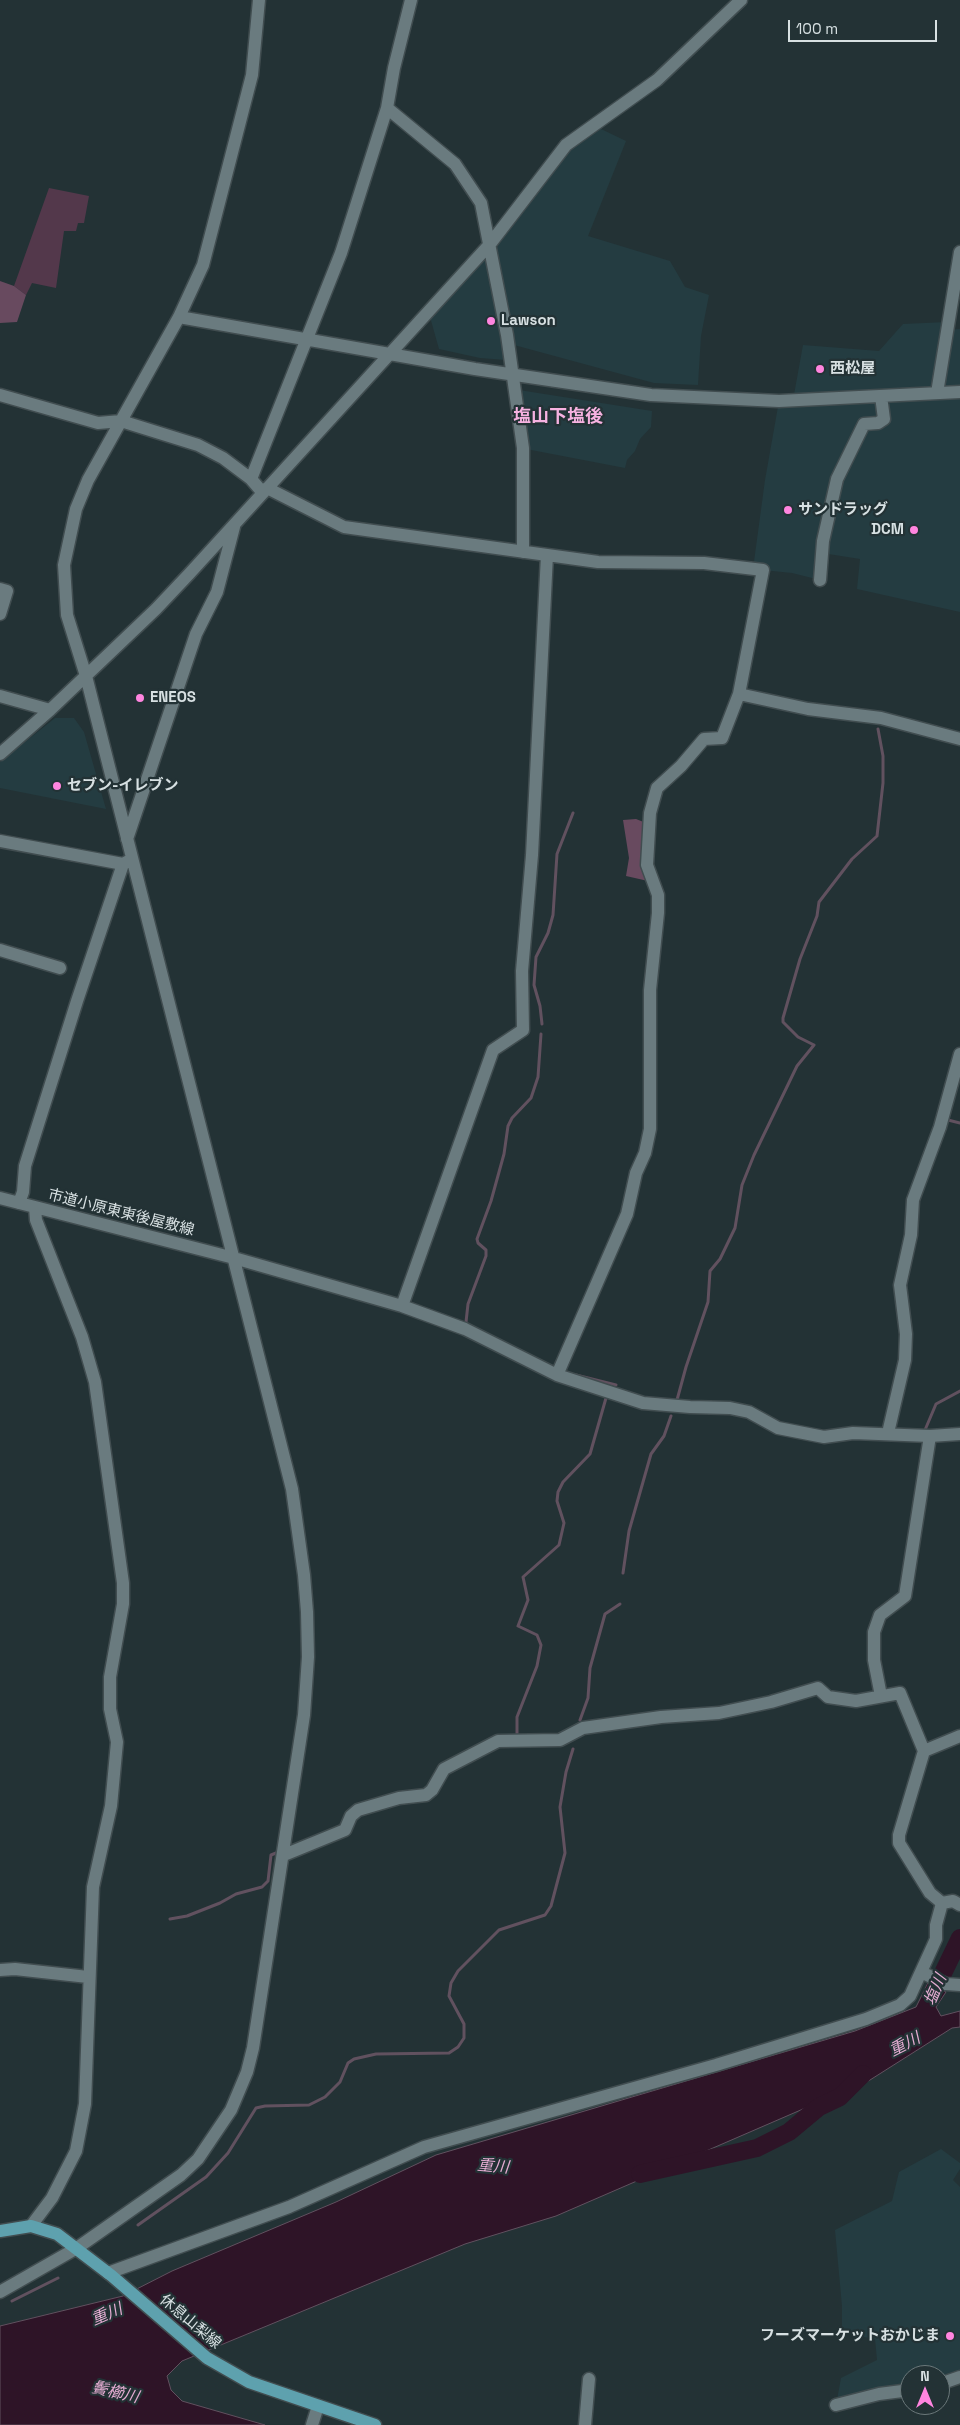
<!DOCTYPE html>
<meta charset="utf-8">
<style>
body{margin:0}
#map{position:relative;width:960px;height:2425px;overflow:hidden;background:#233235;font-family:"Space Grotesk",sans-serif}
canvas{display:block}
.north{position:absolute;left:900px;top:2365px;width:50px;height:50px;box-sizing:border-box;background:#233235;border:1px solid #6b787a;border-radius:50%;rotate:0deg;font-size:14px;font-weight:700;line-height:20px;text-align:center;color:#d7e0e2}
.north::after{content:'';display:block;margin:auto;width:18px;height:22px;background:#ff85df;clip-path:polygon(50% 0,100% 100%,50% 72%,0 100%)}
.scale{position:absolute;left:788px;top:20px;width:149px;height:22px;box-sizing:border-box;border:2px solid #d7e0e2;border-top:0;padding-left:6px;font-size:15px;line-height:18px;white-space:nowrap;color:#d7e0e2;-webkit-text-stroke:4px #233235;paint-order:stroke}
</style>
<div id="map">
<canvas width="960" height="2425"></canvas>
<div class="north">N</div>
<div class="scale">100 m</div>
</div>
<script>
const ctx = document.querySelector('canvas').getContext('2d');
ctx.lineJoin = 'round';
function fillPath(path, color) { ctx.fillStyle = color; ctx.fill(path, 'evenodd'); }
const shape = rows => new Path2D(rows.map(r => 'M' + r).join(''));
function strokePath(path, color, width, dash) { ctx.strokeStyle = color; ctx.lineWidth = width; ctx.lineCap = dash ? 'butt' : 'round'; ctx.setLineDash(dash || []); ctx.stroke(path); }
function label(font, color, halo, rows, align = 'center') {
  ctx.font = font + ' "Space Grotesk","Noto Sans JP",sans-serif'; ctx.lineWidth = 4.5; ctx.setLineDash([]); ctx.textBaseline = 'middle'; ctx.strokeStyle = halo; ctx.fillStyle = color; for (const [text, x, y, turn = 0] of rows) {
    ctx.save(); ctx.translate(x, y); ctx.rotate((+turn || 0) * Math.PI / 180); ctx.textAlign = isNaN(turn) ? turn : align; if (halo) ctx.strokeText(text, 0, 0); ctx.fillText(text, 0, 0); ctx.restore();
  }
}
const built = shape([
 [601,129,626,141,588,236,670,261,685,287,709,295,701,336,698,385,654,383,514,345,496,248,570,150],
 [486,257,506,360,480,358,439,349,430,317],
 [947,322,946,330,960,329,960,612,857,589,860,559,822,553,820,580,792,573,753,569,765,480,779,401,793,400,803,345,879,351,903,324],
 [519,390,652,411,651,427,640,439,635,451,627,460,625,468,526,449],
 [55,718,74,718,84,732,106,809,0,788,0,762],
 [941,2149,960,2163,960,2169,953,2180,960,2187,960,2377,940,2384,940,2375,910,2375,910,2390,836,2405,841,2378,877,2360,875,2339,842,2333,842,2306,835,2230,892,2201,899,2172]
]);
const green = shape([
 [49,188,89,196,84,223,78,223,76,231,64,231,56,288,32,283,26,295,14,286]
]);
const forest = shape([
 [0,281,14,286,26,295,17,322,0,323],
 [636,819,646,823,648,881,626,876,629,858,623,820]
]);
const water = shape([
 [928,1983,946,1992,936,2007,941,2016,960,2011,960,2027,952,2028,870,2080,556,2216,465,2244,182,2361,167,2376,171,2390,182,2401,265,2425,0,2425,0,2326,123,2296,172,2271,336,2202,436,2155,855,2031,916,2007,928,1983]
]);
const stream = shape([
 [542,1024,540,1006,534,985,536,957,548,933,553,915,557,854,573,813],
 [948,1120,960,1123],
 [468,1326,466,1322,468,1304,486,1256,486,1250,478,1243,477,1239,491,1201,504,1154,508,1126,512,1118,531,1098,538,1077,541,1034],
 [576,1375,616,1385],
 [677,1400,686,1367,708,1302,710,1271,720,1259,735,1228,742,1185,754,1155,797,1066,814,1045,798,1037,783,1022,783,1018,800,959,817,916,819,902,852,859,877,836,883,783,883,756,878,729],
 [925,1430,936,1404,960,1391],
 [623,1573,629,1531,651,1454,664,1436,671,1416],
 [580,1720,588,1698,590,1668,605,1614,620,1604],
 [515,1737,517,1737,517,1717,537,1666,541,1645,537,1635,518,1626,528,1600,523,1577,559,1545,564,1523,557,1501,558,1492,563,1482,590,1454,606,1398],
 [170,1919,187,1916,220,1903,236,1894,262,1887,268,1881,271,1855,276,1853],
 [138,2225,206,2177,228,2153,256,2108,265,2106,309,2105,325,2097,340,2082,348,2063,354,2059,376,2054,449,2053,458,2047,464,2038,464,2024,449,1996,451,1983,458,1971,499,1930,545,1915,551,1906,565,1853,560,1807,566,1772,573,1749],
 [12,2301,58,2278]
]);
const river = shape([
 [932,1996,960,1938],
 [640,2174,757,2148,789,2132,819,2107,840,2097,863,2074]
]);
const minor = shape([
 [387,108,455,164,481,203,507,335,523,448,523,552],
 [179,317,475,369,651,395,779,401,960,392],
 [937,393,960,252],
 [0,395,98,423,121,421,198,445,223,458,251,479],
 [267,488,344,527,598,562,704,563,763,570,739,694,722,738,704,739,681,766,657,788,650,813,647,865,658,895,658,913,650,990,650,1129,645,1153,636,1173,627,1214,557,1375],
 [263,493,251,479,341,253,387,108,394,68,411,0],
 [820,580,823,541,837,479,864,424,878,423,884,419,881,396],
 [0,589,7,591,0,614],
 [739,694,808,709,881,718,960,739],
 [0,696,50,710],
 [0,754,50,710,156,609,190,573,490,244,566,145,657,80,741,0],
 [127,839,196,634,217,592,234,527],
 [0,841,123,864],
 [0,950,60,968],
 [0,1198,234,1258,402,1306,465,1329,557,1375,643,1403,690,1407,730,1408,749,1412,778,1428,824,1437,853,1433,930,1436,960,1434],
 [19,1203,23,1192,25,1166,77,1001,123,864,132,859],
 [402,1306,493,1050,523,1030,522,971,532,855,547,555],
 [888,1433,905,1360,906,1334,900,1285,911,1235,913,1200,940,1127,960,1054],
 [881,1696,874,1660,874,1632,880,1615,905,1596,930,1436],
 [924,1751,960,1736],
 [284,1855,345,1830,351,1816,358,1810,399,1798,426,1795,432,1790,444,1769,498,1741,560,1740,583,1728,661,1717,719,1713,771,1702,818,1688,828,1697,856,1701,900,1693,924,1751,899,1835,899,1843,930,1893,942,1903,953,1901,960,1905],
 [0,1970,15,1969,88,1977],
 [921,1972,946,1984,960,1985],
 [31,2226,52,2198,76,2151,85,2104,93,1887,111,1806,117,1742,110,1709,110,1677,123,1604,123,1583,95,1382,82,1337,36,1220,35,1208],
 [108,2273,289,2207,424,2147,716,2065,866,2019,900,2005,910,1996,936,1939,936,1925,942,1903],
 [0,2292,77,2248,181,2175,198,2159,231,2110,247,2072,253,2048,304,1715,308,1657,307,1612,304,1575,292,1489,86,676,67,615,64,565,76,509,88,480,179,317,203,265,252,75,259,0],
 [940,2384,960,2377],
 [836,2405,879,2394,910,2390],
 [312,2425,318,2406],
 [585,2425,589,2379]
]);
const major = shape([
 [0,2231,31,2226,57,2234,112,2276,207,2358,249,2382,375,2425]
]);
const markers = [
 [491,321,5,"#ff85df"],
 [820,369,5,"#ff85df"],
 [788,510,5,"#ff85df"],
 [914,530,5,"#ff85df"],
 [140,698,5,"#ff85df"],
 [57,786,5,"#ff85df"],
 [950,2336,5,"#ff85df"]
];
const poiNames = [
 ["Lawson",501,321],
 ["西松屋",830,369],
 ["サンドラッグ",798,510],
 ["DCM",904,530,"right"],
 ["ENEOS",150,698],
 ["セブン-イレブン",67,786],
 ["フーズマーケットおかじま",940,2336,"right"]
];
const streetNames = [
 ["市道小原東東後屋敷線",121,1213,14],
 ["休息山梨線",190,2322,40]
];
const waterNames = [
 ["塩川",936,1990,-67],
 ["重川",905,2045,-27],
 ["重川",493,2167,5],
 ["重川",107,2315,-23],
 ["鬢櫛川",115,2393,13]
];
const quarterNames = [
 ["塩山下塩後",558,417]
];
fillPath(built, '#243c41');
fillPath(green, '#53384b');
fillPath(forest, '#684a5f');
fillPath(water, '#2e1427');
strokePath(water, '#61515f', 1);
strokePath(stream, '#61515f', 3);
strokePath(river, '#2e1427', 18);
strokePath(minor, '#414d50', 15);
strokePath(major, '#414d50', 15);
strokePath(minor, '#6a7b7f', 12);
strokePath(major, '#5ea1ae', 12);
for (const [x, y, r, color] of markers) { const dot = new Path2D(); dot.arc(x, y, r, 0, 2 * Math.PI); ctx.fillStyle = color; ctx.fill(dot); strokePath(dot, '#233235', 2); }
label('bold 15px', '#d7e0e2', '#233235', poiNames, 'left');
label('15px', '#d7e0e2', '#233235', streetNames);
label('italic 16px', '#e4acd2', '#233235', waterNames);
label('bold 18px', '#f6b2e1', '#233235', quarterNames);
</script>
